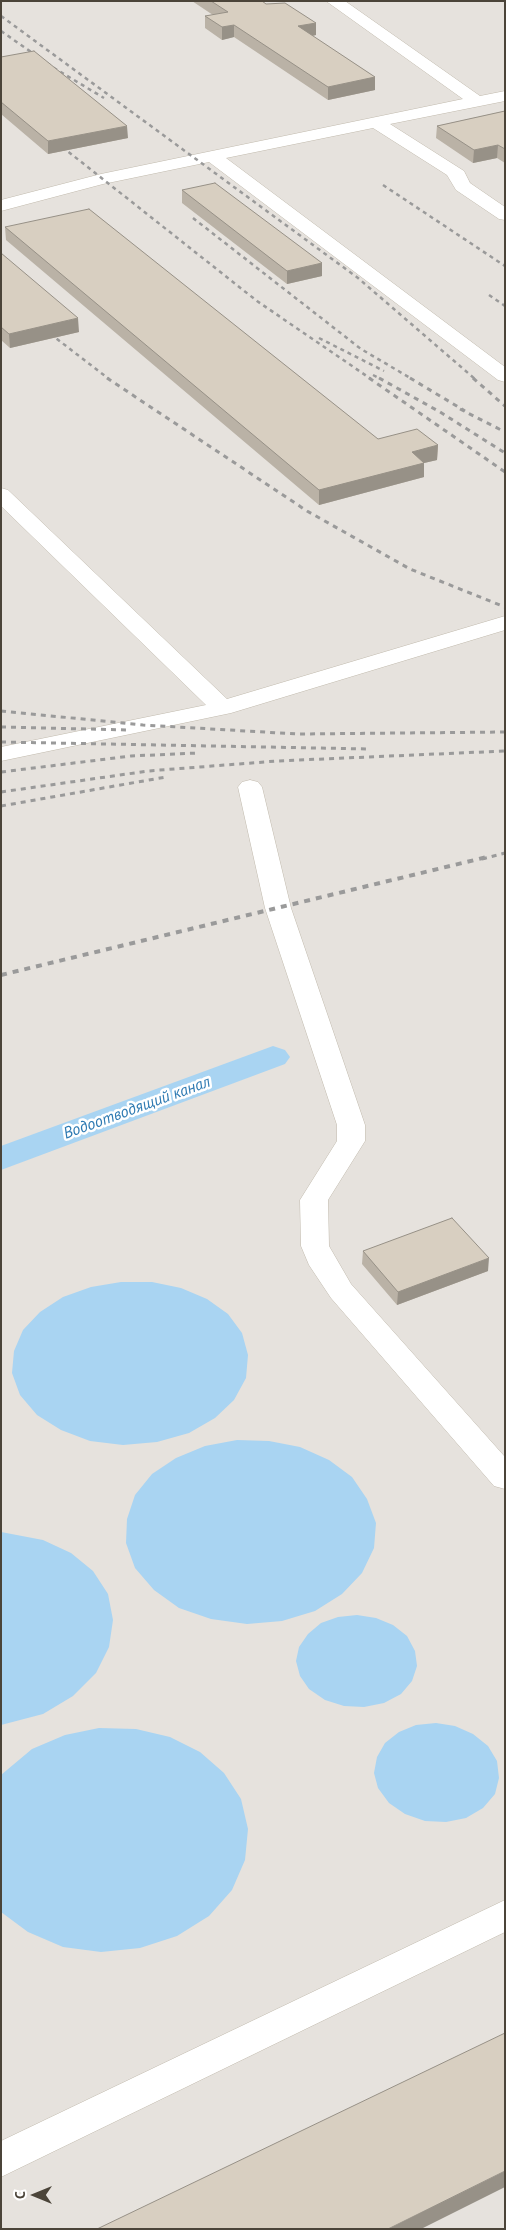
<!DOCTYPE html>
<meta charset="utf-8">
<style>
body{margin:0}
#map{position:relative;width:506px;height:2230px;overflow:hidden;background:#f6f3ec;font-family:"PT Sans",sans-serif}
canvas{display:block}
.frame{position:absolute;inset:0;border:2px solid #4b4439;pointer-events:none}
.north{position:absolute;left:10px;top:2170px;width:50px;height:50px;-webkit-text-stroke:4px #fff;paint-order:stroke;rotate:270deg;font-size:14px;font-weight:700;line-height:20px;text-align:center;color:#4b4439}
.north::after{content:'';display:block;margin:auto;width:18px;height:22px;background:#4b4439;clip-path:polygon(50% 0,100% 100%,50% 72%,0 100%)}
</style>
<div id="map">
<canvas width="506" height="2230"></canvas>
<div class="frame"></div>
<div class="north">С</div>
</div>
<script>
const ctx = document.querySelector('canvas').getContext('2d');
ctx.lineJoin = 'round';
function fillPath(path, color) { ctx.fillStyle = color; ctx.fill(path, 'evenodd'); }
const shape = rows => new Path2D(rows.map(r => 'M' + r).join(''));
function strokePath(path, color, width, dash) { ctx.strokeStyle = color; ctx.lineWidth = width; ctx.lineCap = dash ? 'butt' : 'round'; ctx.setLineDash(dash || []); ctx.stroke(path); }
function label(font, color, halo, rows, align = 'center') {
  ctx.font = font + ' "PT Sans",sans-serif'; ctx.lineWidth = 5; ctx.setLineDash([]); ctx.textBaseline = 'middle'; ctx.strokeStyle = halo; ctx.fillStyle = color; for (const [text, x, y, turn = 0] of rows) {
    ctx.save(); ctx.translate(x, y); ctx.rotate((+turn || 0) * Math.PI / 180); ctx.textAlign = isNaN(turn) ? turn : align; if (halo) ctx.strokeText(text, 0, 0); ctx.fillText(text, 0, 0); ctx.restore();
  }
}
const industrial = shape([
 [1,1,505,1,505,2229,1,2229]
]);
const water = shape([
 [121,1282,152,1282,181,1288,207,1299,228,1314,242,1333,248,1355,246,1378,234,1400,215,1418,189,1433,157,1442,123,1445,90,1441,61,1430,37,1415,20,1395,12,1373,14,1351,23,1330,40,1312,63,1297,91,1287],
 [237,1440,269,1441,300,1447,329,1460,352,1477,367,1499,376,1523,374,1548,362,1573,342,1594,315,1611,282,1621,247,1624,211,1619,179,1608,154,1590,135,1568,126,1543,127,1519,135,1495,152,1474,176,1458,205,1446],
 [1,1532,43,1540,71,1553,93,1571,108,1594,113,1620,109,1647,96,1673,73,1696,43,1714,1,1725],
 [357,1615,376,1618,393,1625,407,1636,415,1651,417,1666,412,1681,401,1694,384,1703,364,1707,344,1706,325,1700,309,1689,300,1676,296,1661,299,1647,308,1634,321,1623,338,1617],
 [436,1723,455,1726,473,1734,488,1746,497,1761,499,1778,495,1794,483,1808,466,1818,446,1822,425,1821,405,1814,389,1803,378,1788,374,1773,377,1757,385,1743,399,1732,416,1725],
 [99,1728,136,1729,170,1737,200,1752,224,1773,241,1799,248,1829,245,1860,232,1890,209,1916,177,1936,140,1948,101,1952,63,1947,28,1932,1,1912,1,1775,32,1749,65,1735]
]);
const canal = shape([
 [273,1046,285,1050,290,1057,285,1064,1,1170,1,1146,273,1046]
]);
const minor = shape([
 [326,1,345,1,480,96,505,91,505,101,390,124,464,171,470,183,505,207,505,220,499,219,456,190,447,175,373,128,226,158,505,367,505,382,498,380,209,162,103,184,1,211,1,200,101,174,463,99,326,1],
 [1,488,8,490,227,699,505,616,505,630,231,713,1,761,1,747,206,705,1,506,1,488],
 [250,780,258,782,262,787,291,908,365,1125,365,1141,328,1200,329,1246,351,1284,505,1457,505,1489,494,1486,331,1298,309,1265,301,1246,300,1200,337,1141,337,1125,265,908,238,787,242,782,250,780],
 [505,1900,505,1932,1,2177,1,2141,505,1900]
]);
const railFar2 = shape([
 [1,16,358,278,475,379],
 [1,31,54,68,104,98],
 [56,142,257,301,371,379],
 [383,185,505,266],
 [193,218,361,349,412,379],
 [489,295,505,306],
 [44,329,109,379],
 [319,338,384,371],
 [373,375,381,379]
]);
const railFar1 = shape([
 [107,378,307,511,410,569,505,607],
 [369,378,505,472],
 [379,378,440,412,505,453],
 [410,378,465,411],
 [473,378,505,406],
 [460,409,505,432],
 [1,711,143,725,298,734,505,732],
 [1,727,130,730],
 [1,742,370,749],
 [1,772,131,756,198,753],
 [1,792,148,771,277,761,505,751],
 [1,806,166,777],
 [482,859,505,853]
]);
const rail = shape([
 [1,975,487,857]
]);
const wall = shape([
 [192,1,262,1,266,4,316,23,316,35,312,36,375,77,375,90,328,100,234,37,222,40,205,28,205,16,213,15],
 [1,57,128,138,48,154,1,114],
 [505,111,505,163,497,158,473,163,436,138,437,126],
 [182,190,322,263,322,276,287,284,182,203],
 [5,227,378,439,438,445,437,460,424,463,424,477,319,505,6,240],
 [1,253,79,332,10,348,1,340],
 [363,1251,488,1271,397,1305,362,1264]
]);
const shadedWall = shape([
 [316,23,316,35,297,39,298,26],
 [234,25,234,37,222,40,222,27],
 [375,77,375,90,328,100,328,87],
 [127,126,128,138,48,154,48,141],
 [498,145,497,158,473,163,474,150],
 [322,263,322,276,287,284,287,271],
 [78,318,79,332,10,348,9,334],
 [438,445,437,460,424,463,424,477,319,505,319,490,412,452],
 [489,1258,488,1271,397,1305,398,1292],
 [505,2171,505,2187,421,2229,388,2229]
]);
const building = shape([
 [211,1,262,1,266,4,285,3,316,23,298,26,375,77,328,87,234,25,222,27,205,16,228,12,211,1],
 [34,51,127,126,48,141,1,102,1,57,34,51],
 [505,111,505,149,498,145,474,150,437,126,505,111],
 [215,183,322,263,287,271,182,190,215,183],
 [89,209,378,439,417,429,438,445,412,452,424,463,319,490,5,227,89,209],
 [1,253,78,318,9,334,1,327,1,253],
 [452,1218,489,1258,398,1292,363,1251,452,1218],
 [505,2033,505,2171,388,2229,97,2229,505,2033]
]);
const waterNames = [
 ["Водоотводящий канал",137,1108,-20]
];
fillPath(industrial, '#e6e2dd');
fillPath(water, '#a9d4f2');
fillPath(canal, '#a9d4f2');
strokePath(minor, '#c2bbae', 1);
fillPath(minor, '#fff');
strokePath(railFar2, '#9a9a9a', 2.5, [4, 4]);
strokePath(railFar1, '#9a9a9a', 3, [5, 5]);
strokePath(rail, '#9a9a9a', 4, [6, 6]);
fillPath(wall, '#bab2a6');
fillPath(shadedWall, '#979187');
fillPath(building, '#d8cfc1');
strokePath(building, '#979187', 1);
label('italic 16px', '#2e7ab2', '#fff', waterNames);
</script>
